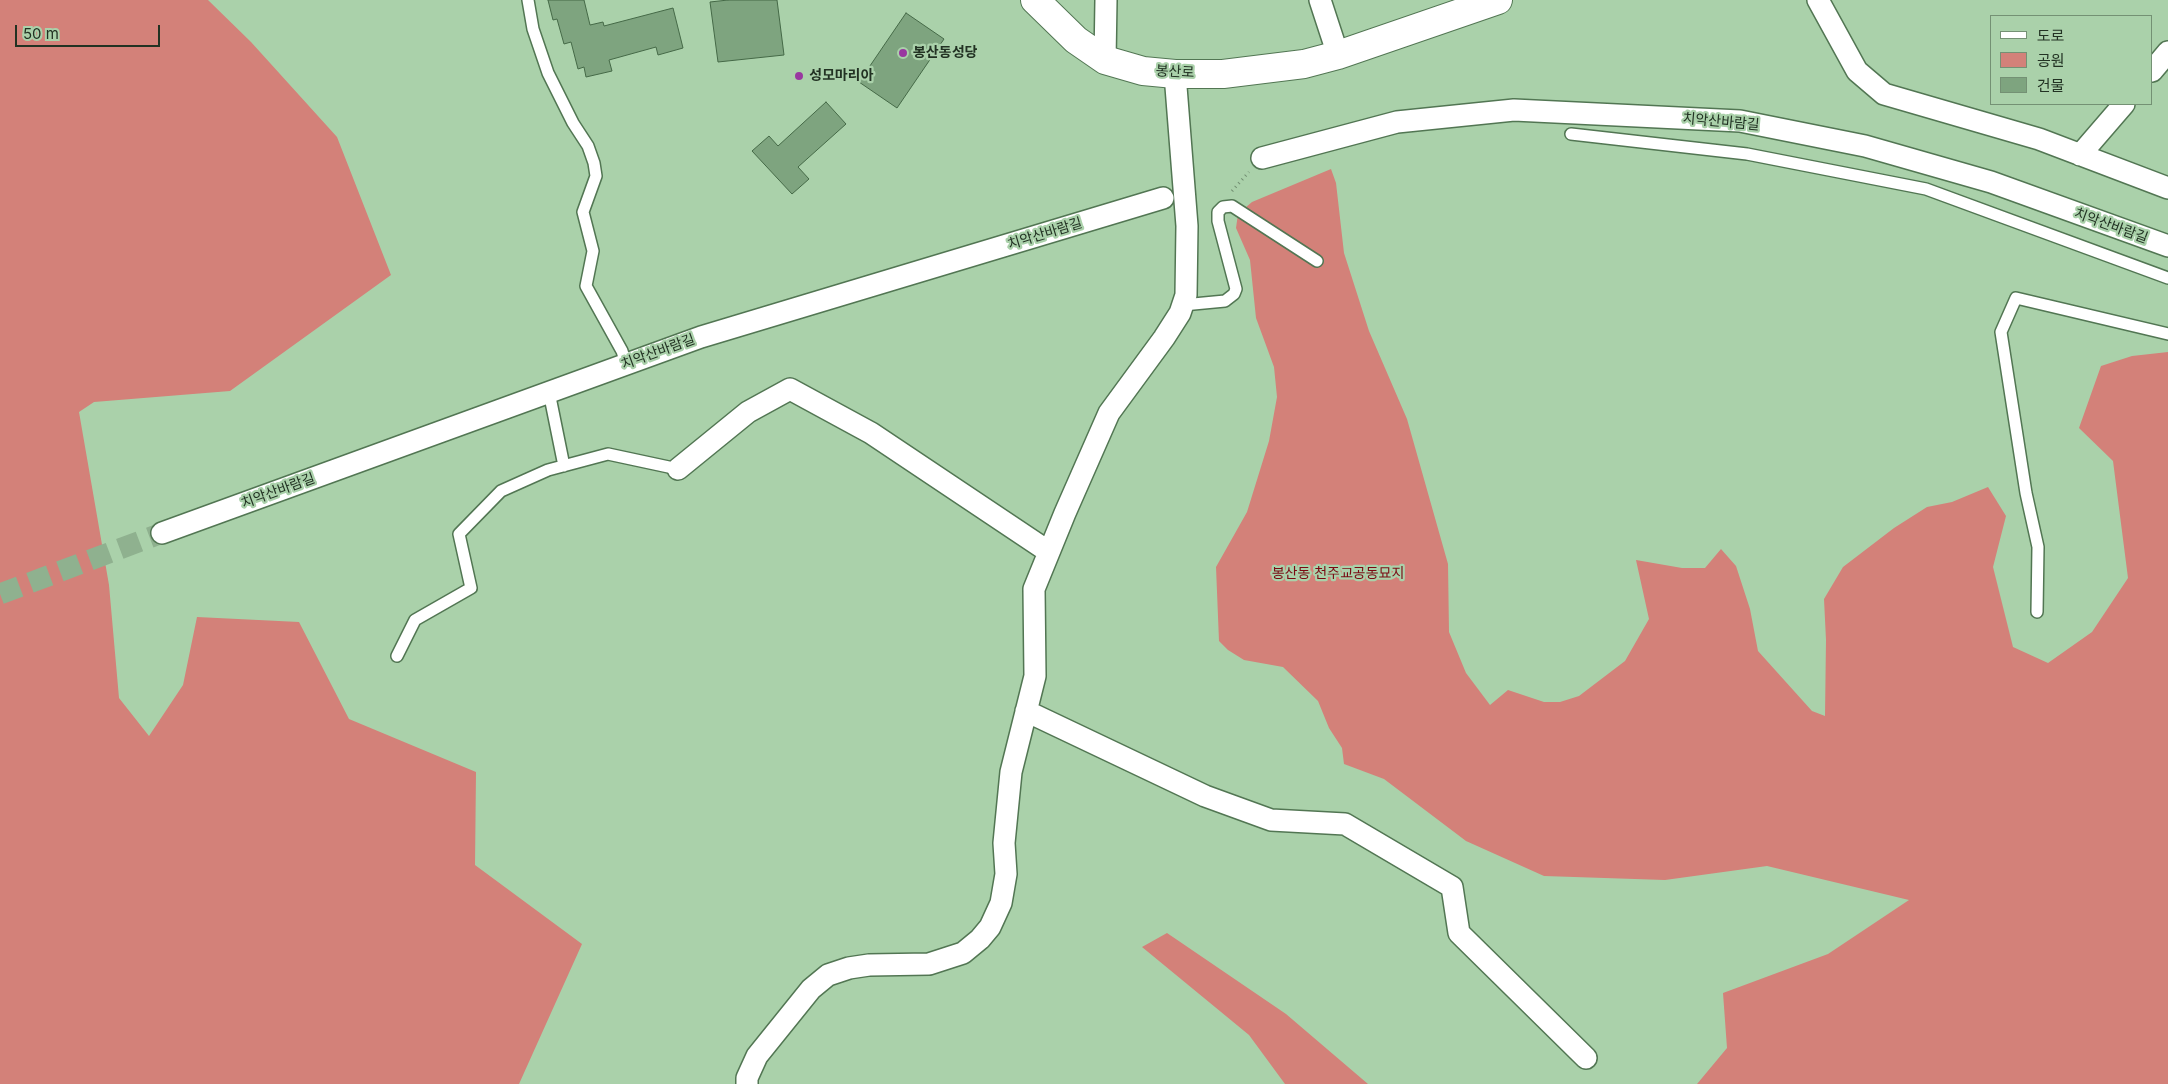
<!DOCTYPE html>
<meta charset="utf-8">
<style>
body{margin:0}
#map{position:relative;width:2168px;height:1084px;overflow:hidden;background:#aad1aa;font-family:Inter,"Noto Sans KR",sans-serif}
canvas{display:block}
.legend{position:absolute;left:1990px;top:15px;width:162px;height:90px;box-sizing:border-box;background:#aad1aa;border:1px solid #749174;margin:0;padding:6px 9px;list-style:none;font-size:15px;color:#223223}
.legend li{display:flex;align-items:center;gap:10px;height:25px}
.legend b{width:25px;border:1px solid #749174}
.scale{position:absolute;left:15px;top:25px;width:145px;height:22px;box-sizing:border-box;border:2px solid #223223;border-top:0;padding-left:6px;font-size:15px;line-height:18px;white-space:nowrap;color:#223223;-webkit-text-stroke:4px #aad1aa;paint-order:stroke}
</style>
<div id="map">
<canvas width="2168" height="1084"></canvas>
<ul class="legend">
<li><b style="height:6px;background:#fff"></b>도로</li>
<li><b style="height:14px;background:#d38179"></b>공원</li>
<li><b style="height:14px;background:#7ea47f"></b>건물</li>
</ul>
<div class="scale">50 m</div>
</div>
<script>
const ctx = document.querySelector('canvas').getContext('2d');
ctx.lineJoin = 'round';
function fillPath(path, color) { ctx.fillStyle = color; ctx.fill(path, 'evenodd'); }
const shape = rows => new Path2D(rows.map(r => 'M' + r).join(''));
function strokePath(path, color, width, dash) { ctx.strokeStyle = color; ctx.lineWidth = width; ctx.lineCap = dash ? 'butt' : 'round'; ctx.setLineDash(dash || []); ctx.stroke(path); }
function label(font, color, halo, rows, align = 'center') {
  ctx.font = font + ' Inter,"Noto Sans KR",sans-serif'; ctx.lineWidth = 4.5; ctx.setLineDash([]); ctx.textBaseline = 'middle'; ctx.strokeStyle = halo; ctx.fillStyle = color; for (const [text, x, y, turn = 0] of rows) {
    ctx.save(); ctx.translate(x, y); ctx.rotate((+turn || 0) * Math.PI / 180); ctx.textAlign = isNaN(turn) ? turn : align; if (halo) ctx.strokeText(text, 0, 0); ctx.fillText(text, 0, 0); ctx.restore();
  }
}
const green = shape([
 [0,0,208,0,251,42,337,137,391,275,230,391,94,402,79,412,109,585,119,698,149,736,183,685,197,617,299,622,349,719,476,772,475,865,582,944,519,1084,0,1084],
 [1331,169,1336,183,1344,253,1369,331,1407,419,1448,564,1449,632,1466,673,1490,705,1508,690,1544,702,1560,702,1579,696,1625,661,1649,619,1636,560,1682,568,1705,568,1721,549,1736,566,1750,609,1758,651,1812,711,1825,716,1826,640,1824,599,1843,567,1894,528,1927,507,1952,502,1988,487,2006,516,1993,567,2013,647,2048,663,2092,632,2128,578,2113,461,2079,428,2101,366,2132,356,2168,352,2168,1084,1697,1084,1727,1048,1723,993,1828,954,1909,900,1767,866,1665,880,1544,876,1466,841,1384,779,1344,764,1342,748,1329,728,1318,701,1283,667,1244,660,1228,650,1219,641,1216,567,1247,512,1269,441,1277,397,1274,367,1256,318,1250,260,1236,228,1238,214,1252,202],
 [1167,933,1286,1014,1368,1084,1285,1084,1249,1035,1142,947]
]);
const building = shape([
 [548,0,584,0,590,25,603,22,604,26,673,8,683,48,658,55,656,47,609,60,612,71,586,77,584,67,578,69,571,42,564,44,557,19,553,20,548,0],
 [728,0,777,0,784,55,718,62,710,2,728,0],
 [906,13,944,39,897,108,859,82,906,13],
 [826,102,846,124,798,167,809,179,792,194,752,151,769,136,778,146,826,102]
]);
const streetTunnel = shape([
 [0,594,162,533]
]);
const path = shape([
 [1232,191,1249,172]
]);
const lane = shape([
 [528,0,533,29,548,73,573,123,588,146,594,163,596,176,583,212,593,251,586,286,622,351,626,364],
 [1571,134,1747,154,1926,189,2168,278],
 [1183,305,1225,301,1234,294,1236,289,1218,221,1218,212,1223,207,1232,206,1317,261],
 [549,392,564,466],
 [2037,612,2038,547,2026,493,2001,332,2016,298,2168,334],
 [397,656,415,620,471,588,459,534,501,491,548,470,608,454,678,469]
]);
const street = shape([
 [1320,0,1338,55],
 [1818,0,1857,71,1884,94,2039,139,2168,188],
 [1105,60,1106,0],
 [2152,71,2168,52],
 [2080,155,2124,104],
 [1262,158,1397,122,1514,110,1740,121,1865,146,1991,182,2168,246],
 [678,469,748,412,790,389,871,433,1049,552],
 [162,533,701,337,1163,198],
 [1026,711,1205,796,1271,820,1345,824,1452,887,1459,933,1586,1058],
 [747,1084,747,1078,757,1056,811,989,828,975,849,968,869,965,929,964,963,953,980,939,990,927,1001,903,1006,874,1004,843,1011,772,1035,676,1034,589,1065,513,1109,413,1164,338,1180,313,1186,295,1187,226,1175,74]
]);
const secondary = shape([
 [1035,0,1076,40,1105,60,1143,71,1175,74,1223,74,1304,64,1338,55,1498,0]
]);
const markers = [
 [903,53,5,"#9938a0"],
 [799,76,5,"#9938a0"]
];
const poiNames = [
 ["봉산동성당",913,53],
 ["성모마리아",809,76]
];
const streetNames = [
 ["봉산로",1175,72,3],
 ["치악산바람길",1721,122,5],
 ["치악산바람길",2111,226,20],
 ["치악산바람길",1045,234,-17],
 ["치악산바람길",658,352,-20],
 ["치악산바람길",278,491,-20]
];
const parkNames = [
 ["봉산동 천주교공동묘지",1338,574]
];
fillPath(green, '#d38179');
fillPath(building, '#7ea47f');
strokePath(building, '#456947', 1);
strokePath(streetTunnel, '#8fb18f', 21, [21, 11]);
strokePath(lane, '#527653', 14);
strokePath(street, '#527653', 24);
strokePath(secondary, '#527653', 30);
strokePath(path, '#728f72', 3, [1, 4]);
strokePath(lane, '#fff', 11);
strokePath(street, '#fff', 21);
strokePath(secondary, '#fff', 28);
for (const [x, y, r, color] of markers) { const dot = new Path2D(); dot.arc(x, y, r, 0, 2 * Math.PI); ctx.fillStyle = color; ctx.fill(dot); strokePath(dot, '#aad1aa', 2); }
label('bold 14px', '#223223', '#aad1aa', poiNames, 'left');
label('14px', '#223223', '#aad1aa', streetNames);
label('14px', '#7a0912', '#aad1aa', parkNames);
</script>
